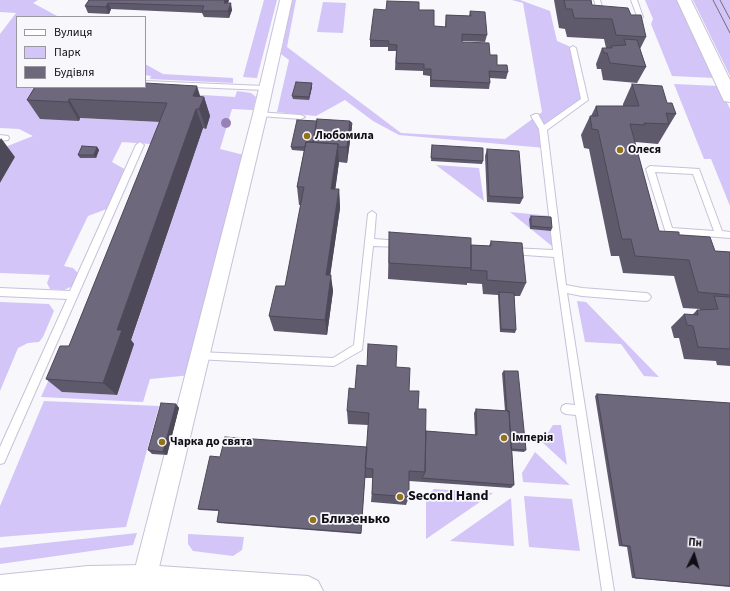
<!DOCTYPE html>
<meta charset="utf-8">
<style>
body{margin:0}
#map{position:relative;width:730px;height:591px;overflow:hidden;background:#f8f7fb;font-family:"Source Sans 3",sans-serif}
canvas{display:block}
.legend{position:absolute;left:16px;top:16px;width:130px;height:72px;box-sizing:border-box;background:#f8f7fb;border:1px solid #9b999f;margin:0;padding:5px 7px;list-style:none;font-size:12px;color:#0f0d15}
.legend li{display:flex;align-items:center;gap:8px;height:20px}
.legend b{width:20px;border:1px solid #9b999f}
.north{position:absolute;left:674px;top:535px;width:40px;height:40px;-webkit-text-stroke:3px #f8f7fb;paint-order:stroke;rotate:5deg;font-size:11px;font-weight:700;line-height:16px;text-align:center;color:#0f0d15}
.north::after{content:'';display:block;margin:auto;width:14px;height:18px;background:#0f0d15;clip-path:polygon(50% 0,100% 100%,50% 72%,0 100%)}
</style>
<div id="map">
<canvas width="730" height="591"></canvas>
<ul class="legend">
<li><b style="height:5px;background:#fff"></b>Вулиця</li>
<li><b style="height:11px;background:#d3c5f7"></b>Парк</li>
<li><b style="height:11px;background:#6e687d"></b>Будівля</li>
</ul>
<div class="north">Пн</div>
</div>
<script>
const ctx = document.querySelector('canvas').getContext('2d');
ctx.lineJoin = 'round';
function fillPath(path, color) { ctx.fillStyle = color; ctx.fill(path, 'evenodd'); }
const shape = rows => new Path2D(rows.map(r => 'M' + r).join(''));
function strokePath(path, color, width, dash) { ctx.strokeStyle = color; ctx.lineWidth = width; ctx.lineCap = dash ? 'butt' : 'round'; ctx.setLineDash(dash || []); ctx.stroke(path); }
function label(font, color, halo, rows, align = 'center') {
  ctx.font = font + ' "Source Sans 3",sans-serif'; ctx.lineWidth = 3.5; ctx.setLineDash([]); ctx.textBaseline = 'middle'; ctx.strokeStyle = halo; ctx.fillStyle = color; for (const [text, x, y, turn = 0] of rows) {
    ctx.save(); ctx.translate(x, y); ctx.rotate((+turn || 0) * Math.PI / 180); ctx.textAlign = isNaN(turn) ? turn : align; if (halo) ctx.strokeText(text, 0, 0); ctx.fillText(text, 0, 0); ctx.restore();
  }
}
const green = shape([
 [0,0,38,0,33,3,59,17,17,17,17,87,57,90,78,121,80,118,160,122,151,144,122,142,112,162,128,171,112,207,88,216,64,266,73,268,78,273,73,286,64,290,50,289,47,283,50,275,0,273,0,183,15,157,0,149,33,136,19,129,0,128,0,34,16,13,0,12],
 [264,0,277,0,257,78,243,77],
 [292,0,296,0,287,47,401,133,505,139,542,112,523,3,512,0,520,0,550,11,557,41,573,48,585,100,543,129,545,148,399,135,373,121,345,100,316,116,277,112,289,60,281,54],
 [645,0,678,0,715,78,672,76,651,24,653,19],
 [693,0,730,0,730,76],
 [323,2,346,3,343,33,317,32],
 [145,64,163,74,233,78,233,83,150,79,151,76,145,75],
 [674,84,719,86,730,109,730,206,711,159,704,159],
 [237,91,251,93,256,97,253,110,232,109,220,149,244,155,192,375,150,379,143,402,41,397,58,359,63,392,117,395,134,344,130,344,203,128,206,128,171,93,235,97],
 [436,165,479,168,484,201],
 [510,212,551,216,553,247],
 [577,301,586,302,659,377,644,376,621,344,585,342],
 [0,302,49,304,54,311,43,337,39,342,28,343,18,348,0,391],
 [44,401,159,406,126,527,0,537,0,506],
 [553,425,561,425,567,465,542,442],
 [535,452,570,485,523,482,522,473],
 [434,489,493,493,426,539,426,497],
 [524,496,572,499,580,551,529,547],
 [511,498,514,546,450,541],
 [137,533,133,545,0,564,0,548],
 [188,534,244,537,242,550,233,556,193,551,188,544]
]);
const lane = shape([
 [594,0,600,0,605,17,604,18,599,17,594,0],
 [631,0,637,0,643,17,634,23,627,21,637,16,631,0],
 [573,46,576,48,588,100,547,130,566,285,582,288,646,293,649,294,651,297,649,300,646,301,582,296,567,293,614,591,602,591,576,415,566,414,562,412,561,409,562,406,566,404,575,405,554,257,511,254,507,251,511,248,553,250,539,129,531,116,535,114,538,114,544,125,581,99,570,48,573,46],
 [145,81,265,86,268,88,265,90,145,85,145,81],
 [257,112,301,115,305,117,301,119,260,116,256,114,257,112],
 [0,135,8,136,9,138,8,140,0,141,0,135],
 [140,142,144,145,4,463,0,464,0,447,67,299,0,296,0,288,70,291,136,145,140,142],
 [650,166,699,169,722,231,730,232,730,238,666,233,646,169,650,166],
 [655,172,693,174,714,231,672,228,655,172],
 [372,211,376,214,374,239,401,241,405,244,401,247,373,246,362,350,334,366,196,359,194,356,196,353,199,352,333,358,354,345,368,214,372,211]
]);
const street = shape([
 [280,0,292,0,267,114,156,580,153,589,142,591,135,589,132,580,253,114,280,0]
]);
const secondary = shape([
 [677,0,691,0,730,80,730,102,724,101,722,97,677,0],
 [144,565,308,576,318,581,323,591,0,591,0,575,88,566,144,565]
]);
const tram = shape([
 [713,0,730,33],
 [720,0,730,19]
]);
const trees = [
 [226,123]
];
const wall = shape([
 [89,0,229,0,228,3,232,10,229,18,204,17,202,13,111,9,109,14,88,13,85,6],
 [554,0,591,0,592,5,646,37,640,49,646,67,637,83,603,80,601,69,597,69,596,64,602,48,606,48,604,39,567,37,565,29,559,28],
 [386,10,419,10,434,26,445,27,446,15,469,16,470,11,487,35,485,42,462,41,462,42,490,55,497,65,508,72,506,79,490,78,490,83,489,89,430,87,430,76,423,75,423,71,395,70,396,51,388,51,388,47,370,47,370,40],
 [632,84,667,103,676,114,658,144,635,142,635,143,659,231,679,235,715,251,730,252,730,366,717,365,716,361,684,359,679,338,674,338,671,327,684,314,692,315,697,310,700,310,700,309,683,308,674,276,623,273,619,256,611,256,589,149,584,148,581,135,590,116,591,116,596,106,623,106,623,104],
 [26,87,145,87,204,97,210,116,206,129,203,128,131,340,134,344,117,395,62,392,46,379,69,346,160,122,80,118,79,121,40,119,27,100,34,88,27,88],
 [312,87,309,100,293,99,292,96],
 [350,122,352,126,347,163,339,162,335,189,339,189,340,208,330,275,333,291,327,335,274,331,269,316,285,286,301,205,299,205,297,187,304,151,292,150,291,147],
 [432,145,483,161,482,164,431,161],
 [97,147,99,150,96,158,80,158,78,155],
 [487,149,523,198,520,204,487,202,485,156],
 [531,216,552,228,551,231,530,229,529,219],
 [389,232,471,245,489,246,491,241,526,283,520,296,514,296,516,330,515,333,500,332,498,295,483,294,482,284,467,283,467,285,388,279],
 [396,367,409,391,418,409,426,431,475,435,474,413,476,409,505,411,502,373,504,371,526,450,524,452,512,451,514,485,511,488,409,481,409,497,406,505,371,502,373,478,365,478,365,477,361,534,219,523,217,522,219,511,200,510,198,509,220,457,367,447,368,425,348,424,347,411,355,389],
 [597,394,730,403,730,587,632,578,627,547,619,546,595,396],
 [176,404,179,408,167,455,152,454,148,450]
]);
const shadedWall = shape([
 [225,0,229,0,225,10,224,3],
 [108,3,111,9,109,14,106,7],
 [231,3,232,10,229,18,228,11],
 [312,83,312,87,309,100,309,97],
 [197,86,202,102,204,97,210,116,206,129,199,109,193,96],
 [69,99,80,118,79,121,68,102],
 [196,109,203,128,131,340,134,344,117,395,103,383,117,330],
 [350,121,350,134,352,123,352,126,347,163,347,147],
 [1,138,15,157,0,183,0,140],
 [338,144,339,162,333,207,331,189],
 [97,147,99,150,96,158,94,155],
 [339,189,340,208,328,291,326,275],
 [331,275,333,291,327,335,325,320],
 [176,404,179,408,167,455,163,452]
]);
const building = shape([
 [89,0,225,0,224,3,231,3,228,11,202,11,204,6,108,3,106,7,85,6,89,0],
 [564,0,591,0,592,5,628,8,631,15,641,15,646,37,616,35,612,19,574,18,572,9,566,9,564,0],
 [387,1,419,2,419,10,434,10,434,26,446,27,446,15,471,16,470,11,485,12,487,35,462,34,462,42,489,43,490,55,497,55,497,65,507,65,508,72,489,71,490,83,431,80,431,69,424,69,424,64,396,63,397,45,388,44,389,41,370,40,374,9,386,10,387,1],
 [624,39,637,40,646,67,610,63,607,53,604,53,602,48,612,48,611,46,626,45,624,39],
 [296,82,312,83,309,97,292,96,296,82],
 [145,83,197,86,193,96,204,97,199,109,196,109,117,330,122,330,103,383,46,379,60,346,69,346,167,103,69,99,68,102,27,100,35,87,145,87,145,83],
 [632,84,662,86,667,103,672,103,676,114,666,113,669,124,644,123,645,125,630,124,659,231,679,232,679,235,710,237,715,251,730,252,730,295,698,292,689,260,635,256,631,239,622,239,598,130,592,129,590,116,598,116,596,106,639,106,632,84],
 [317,119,350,121,347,147,339,147,338,144,313,142,317,119],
 [297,120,317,121,313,142,306,142,305,147,291,147,297,120],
 [350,122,352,123,350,134,350,122],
 [306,142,338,144,331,189,339,189,326,275,331,275,325,320,269,316,276,286,285,286,304,187,297,187,306,142],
 [432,145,483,148,483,161,431,158,432,145],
 [82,146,97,147,94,155,78,155,82,146],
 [487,149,519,151,523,198,489,196,487,149],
 [531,216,551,217,552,228,531,226,531,216],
 [389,232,471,238,471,268,389,263,389,232],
 [491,241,522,243,526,283,487,280,487,271,471,270,471,245,491,246,491,241],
 [499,292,514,293,516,330,501,329,499,292],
 [714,296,730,297,730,349,698,347,693,326,687,325,684,314,698,315,697,310,718,309,714,296],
 [368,344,397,346,396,367,410,368,409,391,419,391,418,409,426,409,425,472,409,471,409,497,372,494,373,469,365,468,369,413,347,411,349,388,355,389,357,365,367,366,368,344],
 [504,371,518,371,526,450,511,449,509,411,507,411,504,371],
 [597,394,730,403,730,586,635,578,630,546,622,545,597,394],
 [161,403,176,404,163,452,148,450,161,403],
 [476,409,509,411,514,485,422,478,425,472,426,431,477,435,476,409],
 [225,437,367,447,361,533,217,522,219,510,198,509,210,456,220,457,225,437]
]);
const markers = [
 [307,136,4,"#93731a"],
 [620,150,4,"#93731a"],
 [504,438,4,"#93731a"],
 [162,442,4,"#93731a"],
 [400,497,4,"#93731a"],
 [313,520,4,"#93731a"]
];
const poiNames = [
 ["Любомила",315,136],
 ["Олеся",628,150],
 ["Імперія",512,438],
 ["Чарка до свята",170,442]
];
const nearPoinames = [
 ["Second Hand",408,497],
 ["Близенько",321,520]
];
fillPath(green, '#d3c5f7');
strokePath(lane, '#c7c2d8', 2);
strokePath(street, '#c7c2d8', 2);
strokePath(secondary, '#c7c2d8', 2);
fillPath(lane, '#fff');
fillPath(street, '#fff');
fillPath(secondary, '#fff');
strokePath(tram, '#727076', 1);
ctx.fillStyle = '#9682b4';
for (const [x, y] of trees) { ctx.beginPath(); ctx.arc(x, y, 5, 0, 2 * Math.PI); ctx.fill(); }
fillPath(wall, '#5f596c');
fillPath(shadedWall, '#4d4958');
fillPath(building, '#6e687d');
strokePath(building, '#4d4958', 1);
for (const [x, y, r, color] of markers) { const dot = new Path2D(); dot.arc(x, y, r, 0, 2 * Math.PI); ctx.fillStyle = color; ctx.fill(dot); strokePath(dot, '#f8f7fb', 1.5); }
label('bold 12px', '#0f0d15', '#f8f7fb', poiNames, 'left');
label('bold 14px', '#0f0d15', '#f8f7fb', nearPoinames, 'left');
</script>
